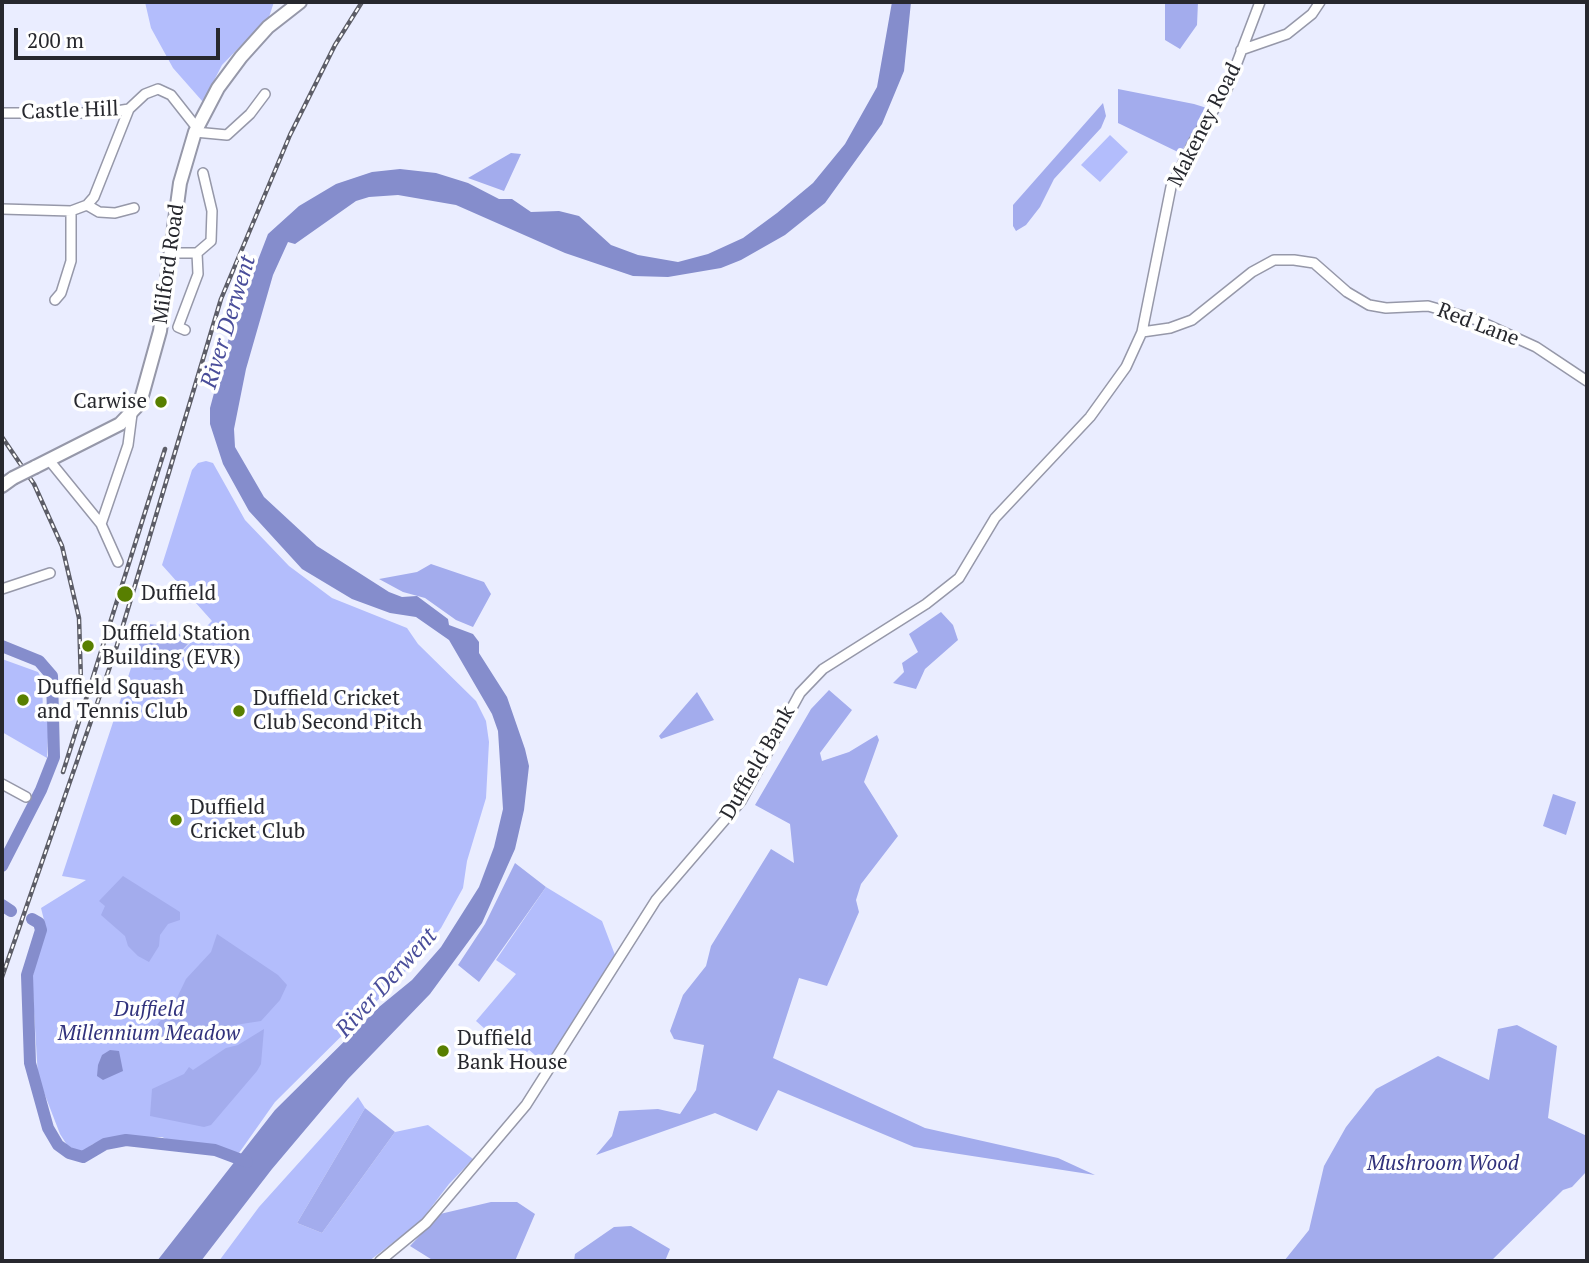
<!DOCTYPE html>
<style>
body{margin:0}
#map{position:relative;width:1589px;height:1263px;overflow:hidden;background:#eaedff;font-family:"PT Serif",serif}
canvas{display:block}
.frame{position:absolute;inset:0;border:4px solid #27282e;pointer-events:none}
.scale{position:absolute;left:14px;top:28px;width:206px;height:32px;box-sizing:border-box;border:4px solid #27282e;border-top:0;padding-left:9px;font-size:21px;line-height:24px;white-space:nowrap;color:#27282e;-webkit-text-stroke:5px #fff;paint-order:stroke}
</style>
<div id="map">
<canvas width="1589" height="1263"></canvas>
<div class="frame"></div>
<div class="scale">200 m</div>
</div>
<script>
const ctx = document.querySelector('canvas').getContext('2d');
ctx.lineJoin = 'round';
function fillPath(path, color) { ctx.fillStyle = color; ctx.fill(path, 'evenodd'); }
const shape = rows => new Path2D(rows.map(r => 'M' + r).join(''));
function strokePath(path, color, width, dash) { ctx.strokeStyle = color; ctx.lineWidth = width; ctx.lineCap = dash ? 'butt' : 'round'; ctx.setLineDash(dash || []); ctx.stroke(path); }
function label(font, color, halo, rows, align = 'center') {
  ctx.font = font + ' "PT Serif",serif'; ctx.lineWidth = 7; ctx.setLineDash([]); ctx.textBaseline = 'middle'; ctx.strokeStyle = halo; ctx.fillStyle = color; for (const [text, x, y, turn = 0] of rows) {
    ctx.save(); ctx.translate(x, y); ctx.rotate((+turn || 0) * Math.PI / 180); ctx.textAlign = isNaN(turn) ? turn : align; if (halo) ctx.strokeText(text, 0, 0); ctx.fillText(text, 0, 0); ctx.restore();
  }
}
const green = shape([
 [145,2,274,2,269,17,222,65,203,102,173,68,151,28],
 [1110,135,1128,152,1100,182,1081,165],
 [206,461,213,463,245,520,289,566,332,598,407,628,418,644,476,701,486,721,489,742,486,798,467,861,463,888,441,928,400,978,275,1102,239,1153,201,1145,175,1143,162,1137,111,1140,93,1144,80,1153,67,1145,60,1134,38,1077,32,978,46,928,41,908,86,880,62,876,136,653,163,670,212,621,162,565,192,470,198,463],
 [2,659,38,672,42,679,43,713,49,717,47,758,2,732],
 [546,887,602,921,615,955,547,1065,529,1050,520,1060,476,1021,516,974,496,960],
 [358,1097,365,1108,297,1223,322,1233,395,1132,428,1125,473,1159,449,1184,420,1222,369,1261,219,1261,259,1207]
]);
const forest = shape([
 [1165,2,1198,2,1197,25,1180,49,1165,40],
 [1118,89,1194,104,1210,109,1180,153,1118,123],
 [1103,103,1106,116,1101,128,1054,179,1040,207,1026,225,1016,231,1013,226,1013,205],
 [511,153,521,154,504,191,468,178],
 [431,564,484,582,491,594,473,627,456,620,425,598,403,592,379,579,417,572],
 [941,612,953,625,958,640,925,669,916,689,893,683,904,672,902,663,918,652,909,634],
 [147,624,171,626,189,643,163,670,154,670,149,659,136,653],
 [829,690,852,710,820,753,822,761,849,752,877,735,879,740,864,782,898,836,861,884,856,900,859,912,827,986,799,978,773,1058,925,1128,1058,1158,1095,1175,914,1147,778,1090,757,1131,715,1113,596,1155,612,1136,619,1111,658,1109,680,1114,696,1090,704,1045,674,1039,670,1031,683,995,706,966,711,946,771,849,794,863,790,824,755,805,811,709],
 [697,692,714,720,661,739,659,736],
 [1553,794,1576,802,1566,835,1543,826],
 [515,863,546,887,479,982,458,965,485,924],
 [123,876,180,912,180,920,168,924,160,935,159,946,149,962,138,956,128,946,125,936,101,915,105,906,99,901],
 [217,934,278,975,287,985,280,1000,261,1021,222,1027,193,1043,159,1040,155,1036,156,1026,174,1004,186,979,211,952],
 [1517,1025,1557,1046,1548,1118,1587,1136,1587,1171,1572,1187,1563,1190,1491,1261,1284,1261,1309,1230,1324,1166,1346,1127,1376,1089,1438,1056,1489,1080,1498,1029],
 [264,1029,261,1064,257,1071,211,1125,204,1127,150,1116,152,1089,184,1074,189,1067,193,1070,226,1048,238,1045],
 [365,1108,395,1132,322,1233,297,1223],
 [491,1202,517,1202,535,1214,515,1261,434,1261,410,1246,440,1214],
 [631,1226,670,1249,665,1261,574,1261,575,1254,614,1227]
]);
const water = shape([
 [892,2,911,2,904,71,882,124,825,203,785,235,741,260,721,268,668,277,633,276,565,253,456,205,398,195,369,197,356,201,295,244,288,242,273,275,246,369,234,429,235,447,264,497,317,546,389,592,402,597,417,596,448,619,449,625,473,634,479,642,479,653,507,697,525,749,529,766,524,810,515,849,482,923,430,994,348,1079,272,1169,201,1261,157,1261,275,1110,379,1007,412,980,441,947,479,887,494,847,503,809,498,731,492,714,449,640,416,617,390,613,352,599,302,569,249,511,223,464,210,424,210,408,231,330,268,234,299,206,336,184,372,172,400,169,436,173,468,183,499,199,512,199,531,212,559,211,579,216,611,245,638,255,678,262,708,254,743,238,777,213,813,183,845,144,877,87],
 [110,1050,119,1051,123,1071,103,1080,97,1076,98,1065,102,1055]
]);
const river = shape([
 [2,646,39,661,52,676,54,757,41,790,2,866],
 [2,905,11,911],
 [32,919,39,923,41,930,27,975,30,1063,48,1128,58,1145,69,1153,83,1157,105,1144,126,1140,215,1150,247,1162]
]);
const minor = shape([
 [1241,50,1287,34,1312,14,1320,2],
 [2,113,104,113,129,109,145,94,158,89,171,95,197,128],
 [195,132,227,135,250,114,265,94],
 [87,205,99,212,115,213,134,208],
 [2,209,71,211,87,205,94,197,129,109],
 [172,253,197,253,211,241,212,211,203,173],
 [55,300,61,293,71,261,71,211],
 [185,330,178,327,198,274,197,253],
 [1142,332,1170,328,1192,320,1252,272,1274,260,1294,260,1314,263,1347,292,1369,305,1386,308,1428,306,1477,320,1536,347,1587,381],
 [49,460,101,524,118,562],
 [101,524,128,445,132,414],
 [2,589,50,573],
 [2,784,26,797],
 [380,1261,426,1223,526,1105,656,900,741,801,800,693,823,669,926,604,959,578,995,518,1090,417,1126,367,1142,332,1171,187,1194,141,1227,89,1260,2]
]);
const highway = shape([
 [35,467,120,424,140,403,160,331,180,183,195,132,218,88,241,57,268,27,300,2],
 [2,486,13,478]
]);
const rail = shape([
 [2,437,34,484,62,546,79,618,81,682],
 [63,772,165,449],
 [2,977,115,652,221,299,290,135,335,45,362,2]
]);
const highwayBridge = shape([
 [13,478,35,467]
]);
const markers = [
 [161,402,7,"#587f00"],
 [125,594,9,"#587f00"],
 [88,646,7,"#587f00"],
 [23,700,7,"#587f00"],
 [239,711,7,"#587f00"],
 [176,820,7,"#587f00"],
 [443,1051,7,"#587f00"]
];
const streetNames = [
 ["Castle Hill",70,111,-2],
 ["Makeney Road",1205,125,-63],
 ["Milford Road",169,264,-82],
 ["Red Lane",1478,325,21],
 ["Duffield Bank",758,763,-60]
];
const poiNames = [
 ["Carwise",147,402,"right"],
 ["Duffield",141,594],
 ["Duffield Station",102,634],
 ["Building (EVR)",102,658],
 ["Duffield Squash",37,688],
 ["and Tennis Club",37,712],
 ["Duffield Cricket",253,699],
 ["Club Second Pitch",253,723],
 ["Duffield",190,808],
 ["Cricket Club",190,832],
 ["Duffield",457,1039],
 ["Bank House",457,1063]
];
const parkNames = [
 ["Duffield",149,1010],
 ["Millennium Meadow",149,1034],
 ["Mushroom Wood",1443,1164]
];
const waterNames = [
 ["River Derwent",229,322,-73],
 ["River Derwent",387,983,-48]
];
fillPath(green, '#b3bdfc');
fillPath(forest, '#a3aced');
fillPath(water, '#858dcc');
strokePath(river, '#858dcc', 12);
strokePath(minor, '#9698a9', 12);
strokePath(highway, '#9698a9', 16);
strokePath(minor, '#fff', 9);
strokePath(highway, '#fff', 12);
strokePath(rail, '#5c5d67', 4.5);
strokePath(rail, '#fff', 2, [5]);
strokePath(highwayBridge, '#9698a9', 16, []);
strokePath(highwayBridge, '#fff', 12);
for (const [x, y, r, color] of markers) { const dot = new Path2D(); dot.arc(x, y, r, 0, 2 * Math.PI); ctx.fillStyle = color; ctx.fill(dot); strokePath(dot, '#fff', 2.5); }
label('21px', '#27282e', '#fff', streetNames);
label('21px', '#27282e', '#fff', poiNames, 'left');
label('italic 21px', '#31327c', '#fff', parkNames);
label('italic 23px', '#494d9a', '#fff', waterNames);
</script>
